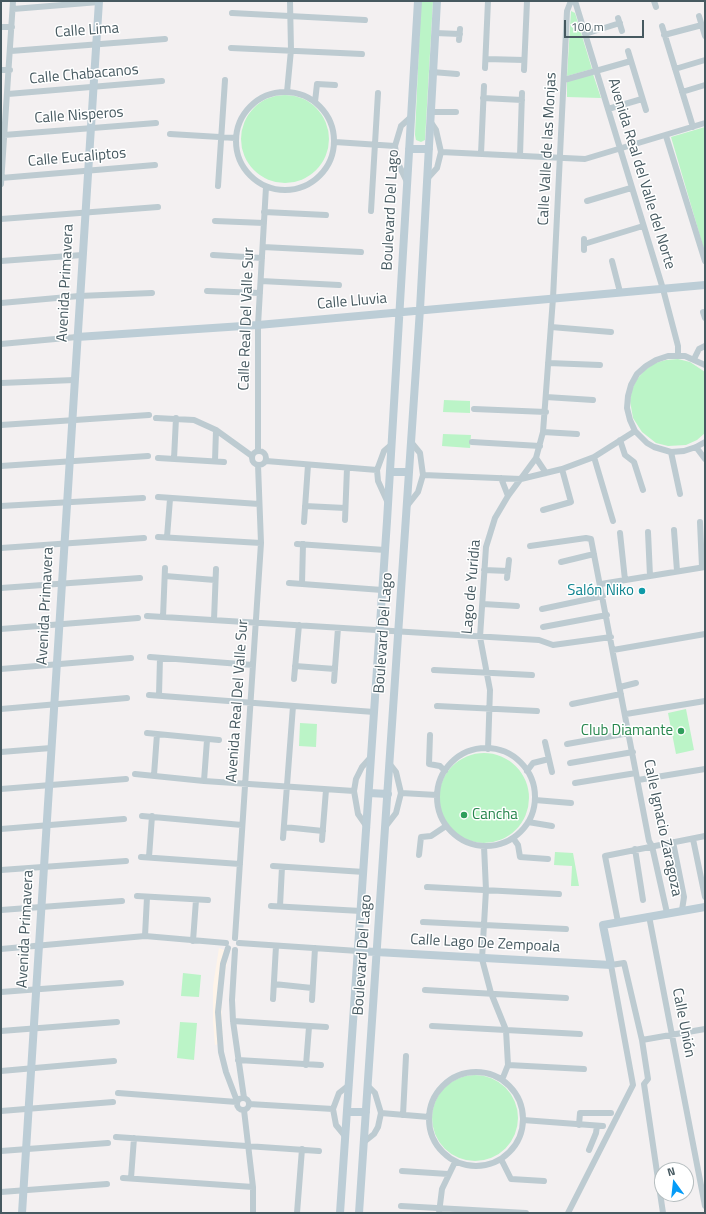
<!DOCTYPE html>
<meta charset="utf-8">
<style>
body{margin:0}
#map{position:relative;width:706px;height:1214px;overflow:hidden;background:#f3f0f1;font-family:"Titillium Web",sans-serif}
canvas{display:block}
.frame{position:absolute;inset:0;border:2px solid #465960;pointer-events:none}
.north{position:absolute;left:654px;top:1162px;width:40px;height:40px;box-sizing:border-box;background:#fff;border:1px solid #b5bdbf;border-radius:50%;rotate:345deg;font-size:11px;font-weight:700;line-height:16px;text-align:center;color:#465960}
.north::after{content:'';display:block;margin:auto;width:14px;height:18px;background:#059cf8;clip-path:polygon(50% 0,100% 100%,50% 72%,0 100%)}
.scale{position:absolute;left:564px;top:20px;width:80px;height:18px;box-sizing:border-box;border:2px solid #465960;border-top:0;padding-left:5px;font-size:12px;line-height:14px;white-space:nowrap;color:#465960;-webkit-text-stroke:3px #fff;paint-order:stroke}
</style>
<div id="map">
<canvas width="706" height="1214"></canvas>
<div class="frame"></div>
<div class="north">N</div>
<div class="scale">100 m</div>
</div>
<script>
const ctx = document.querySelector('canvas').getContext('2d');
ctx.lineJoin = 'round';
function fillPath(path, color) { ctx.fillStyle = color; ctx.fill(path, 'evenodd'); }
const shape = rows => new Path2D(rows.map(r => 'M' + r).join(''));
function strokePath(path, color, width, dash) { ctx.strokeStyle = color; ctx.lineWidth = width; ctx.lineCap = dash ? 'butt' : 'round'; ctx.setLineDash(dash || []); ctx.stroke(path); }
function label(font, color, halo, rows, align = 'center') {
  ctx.font = font + ' "Titillium Web",sans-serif'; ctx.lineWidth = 3; ctx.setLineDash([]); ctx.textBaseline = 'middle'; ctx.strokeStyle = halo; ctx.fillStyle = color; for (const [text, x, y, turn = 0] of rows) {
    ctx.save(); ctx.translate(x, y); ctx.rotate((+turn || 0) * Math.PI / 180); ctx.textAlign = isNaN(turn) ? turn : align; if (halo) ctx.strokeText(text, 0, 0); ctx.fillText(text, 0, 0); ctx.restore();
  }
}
const commercial = shape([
 [219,948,229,952,221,995,223,1043,215,1045,213,1022,213,986]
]);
const green = shape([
 [421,1,433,1,425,140,421,142,416,140,415,135],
 [571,11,575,13,592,69,567,76],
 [593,74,601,98,567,97,567,81],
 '241 139a44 44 0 1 1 88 0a44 44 0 1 1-88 0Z',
 [705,127,705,253,671,137],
 [678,359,690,362,705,372,705,433,697,440,686,445,668,446,656,443,642,432,633,418,630,401,632,389,637,379,645,370,655,363,666,360],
 [444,400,470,401,470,413,443,412],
 [443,434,471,435,470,448,442,446],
 [686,709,694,750,676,754,668,713],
 [300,723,317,724,316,747,299,746],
 '439 798a45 45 0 1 1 90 0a45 45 0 1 1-90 0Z',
 [555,852,573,853,579,886,571,886,572,866,554,865],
 [183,973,201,975,199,997,181,996],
 [180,1022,197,1023,194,1060,177,1058],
 '432 1118a43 43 0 1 1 86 0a43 43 0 1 1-86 0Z'
]);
const street = shape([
 [575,1,663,289,678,346,678,355],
 [654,1,656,7],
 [13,9,99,2],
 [232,13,365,20],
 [699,16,705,36],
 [618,18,622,31],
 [662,26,693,127],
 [1,27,12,27],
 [435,33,460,34],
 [585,34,620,23],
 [664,35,702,25],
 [459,40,460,29],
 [231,48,362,54],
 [11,51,165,39],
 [628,51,646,110],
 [486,59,524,60],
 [485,68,488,1],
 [675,69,705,60],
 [1,70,10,70],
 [524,70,527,1],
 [432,72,457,74],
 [564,80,631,61],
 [287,92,291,50,290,1],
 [682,92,705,85],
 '236 141a49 49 0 1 1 98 0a49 49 0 1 1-98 0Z',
 [8,94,162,81],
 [483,98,522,100],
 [315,102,317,84,335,85],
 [608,109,642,99],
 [430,112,456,112],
 [170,134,236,138],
 [4,135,156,123],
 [666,136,705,261],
 [335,142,395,146],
 [441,152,585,159,705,123],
 [481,154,484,86],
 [520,156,522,93],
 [1,178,155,165],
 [427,179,437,168,441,152,436,130,430,121],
 [407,182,397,161,395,146,401,126,411,117],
 [1,184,13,1],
 [218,186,225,80],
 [587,201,631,188],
 [371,211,378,93],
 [264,212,326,215],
 [1,219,158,207],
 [215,221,264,223],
 [584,244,643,226],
 [263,247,361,252],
 [584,250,584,239],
 [213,255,262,258],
 [1,261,82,255],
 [612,261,620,292],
 [261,281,339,285],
 [207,291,260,293],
 [1,303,79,296,152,293],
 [703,312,705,318],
 [551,327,611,332],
 [1,344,77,337],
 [694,359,699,349,705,346],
 [548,363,600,365],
 [705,365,685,356,668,356,656,360,646,366,637,374,631,385,628,396,627,408,630,420,635,431,647,443,654,447,671,452,684,451,696,447,705,442],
 [1,383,74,380],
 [546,397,593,400],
 [474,409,546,412],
 [156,418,194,420,216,430,252,456],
 [1,425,149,415],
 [543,432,577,434],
 [620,440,625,455,634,462,643,490],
 [472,442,540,446],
 [696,447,705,459],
 '252 458a7 7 0 1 1 14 0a7 7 0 1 1-14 0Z',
 [258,451,258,325,266,187],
 [671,452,680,494],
 [594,457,613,521],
 [158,458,224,462],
 [536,458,546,473],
 [174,459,176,418],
 [215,461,216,430],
 [266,461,377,470],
 [1,466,148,456],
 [423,475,521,479,562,469,594,457,635,431],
 [501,478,508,496],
 [158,497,259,504],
 [388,503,378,481,377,470,384,451,391,445],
 [1,506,143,498],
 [305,506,345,508],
 [407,506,418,492,423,475,420,453,411,442],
 [543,510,571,502,562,469],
 [345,520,347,468],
 [304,522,308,465],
 [700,522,702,567],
 [674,530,677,571],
 [648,532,650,576],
 [620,533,625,580],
 [158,537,261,543],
 [167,537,170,499],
 [297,544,385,550],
 [530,546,586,538,591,539,649,841,652,846,667,913],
 [1,548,144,538],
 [561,562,594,554],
 [484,570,508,571],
 [165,576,215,580],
 [507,578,509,560],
 [289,583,382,590],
 [302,584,303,544],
 [601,584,705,567],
 [1,588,140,578],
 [483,604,517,606],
 [542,609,603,596],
 [147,616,539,640,553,645,611,637],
 [163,617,165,568],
 [214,620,216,569],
 [543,627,607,615],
 [1,629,138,618],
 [613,650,705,634],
 [150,657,253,665],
 [295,666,335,669],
 [1,669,131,658],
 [434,670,532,675],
 [294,679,299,625],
 [334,681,338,628],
 [620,687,636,683],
 [149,695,374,712],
 [159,695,160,658],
 [572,704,621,694],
 [437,706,537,711],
 [1,709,127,698],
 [626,714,705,701],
 [147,733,219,740],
 [430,735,429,764,440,766,445,771],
 [545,742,552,772],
 [567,744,629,733],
 '437 797a49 49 0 1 1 98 0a49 49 0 1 1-98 0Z',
 [488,749,490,690,480,637,486,547,495,518,508,496,536,458,543,432,553,298,567,11,571,1],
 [1,752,51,748],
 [570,763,633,752],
 [527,771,533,763,549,759],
 [135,774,204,781,354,791],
 [154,775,157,734],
 [638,780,705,769],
 [204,781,207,740],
 [575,783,636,773],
 [1,789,126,779],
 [401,793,437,795],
 [535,800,571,803],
 [142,816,242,825],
 [528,822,552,826],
 [386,826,396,813,401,793,396,772,389,763],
 [284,827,323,831],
 [367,827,358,814,354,791,356,779,362,767,371,757],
 [1,829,124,819],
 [283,838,293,706],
 [513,838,518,845,520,857,548,859],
 [693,839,705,897],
 [322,840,326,790],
 [673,842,684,897,682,910],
 [484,846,486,890,482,959,491,993,506,1030,508,1065,502,1080],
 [635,849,643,900],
 [419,855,421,837,431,836,446,826],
 [141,857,240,864],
 [149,857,152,816],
 [273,866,364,872],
 [1,870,126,861],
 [427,887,559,894],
 [137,896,208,900],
 [271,906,361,911],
 [280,906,282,867],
 [1,910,122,901],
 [649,916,705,1206],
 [423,922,566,929],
 [618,922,605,856,705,836],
 [145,936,147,897],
 [235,938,261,543,258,465],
 [193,941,196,900],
 [239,943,358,951],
 [228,948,223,964,218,1012,221,1052,226,1072,237,1101],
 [1,949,145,936,226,943],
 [235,950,232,1000,233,1021,244,1098],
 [274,984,312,988],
 [425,990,566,998],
 [1,992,121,983],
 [273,999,276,946],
 [312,1000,315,948],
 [233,1021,326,1027],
 [432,1026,580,1034],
 [1,1031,117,1022],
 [642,1040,705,1029],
 [238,1060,321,1065],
 [306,1065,309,1027],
 [508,1065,584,1069],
 [1,1071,114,1061],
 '429 1119a47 47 0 1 1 94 0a47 47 0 1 1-94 0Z',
 [118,1093,237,1102],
 '237 1104a6 6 0 1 1 12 0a6 6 0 1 1-12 0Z',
 [249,1104,333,1109],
 [244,1110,253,1187,253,1213],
 [1,1111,113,1102],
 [381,1113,429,1117],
 [403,1115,406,1056],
 [523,1120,603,1126],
 [579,1125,580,1113,611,1113],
 [345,1136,336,1125,333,1109,339,1093,349,1085],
 [116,1137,319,1151],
 [364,1142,374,1134,378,1127,381,1113,375,1093,368,1086],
 [589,1150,596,1133,597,1126],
 [1,1151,108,1143],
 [501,1159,511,1179,544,1181],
 [402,1171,448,1174],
 [123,1178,253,1187],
 [131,1178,134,1138],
 [1,1192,107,1184],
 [401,1206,526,1213],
 [297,1213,302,1149],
 [439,1213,442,1189,455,1162],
 [568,1213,633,1085,611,965,624,963,642,1040,648,1079,644,1084,663,1213]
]);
const secondary = shape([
 [409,149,429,149],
 [77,337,258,325,705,285],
 [390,472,409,472],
 [369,793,388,794],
 [358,951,611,965,603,925,705,907],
 [347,1112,366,1112],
 [22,1213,99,1],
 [340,1213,387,521,418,1],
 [359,1213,420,309,437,1]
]);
const markers = [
 [642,591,4,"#0f9aa8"],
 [681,731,4,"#2e9e5b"],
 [464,815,4,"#2e9e5b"]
];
const streetNames = [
 ["Calle Lima",87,31,-4],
 ["Calle Chabacanos",84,75,-5],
 ["Calle Nisperos",79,116,-4],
 ["Calle Valle de las Monjas",548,149,-87],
 ["Calle Eucaliptos",77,158,-5],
 ["Avenida Real del Valle del Norte",641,174,73],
 ["Boulevard Del Lago",391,210,-87],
 ["Avenida Primavera",66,283,-87],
 ["Calle Lluvia",352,302,-5],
 ["Calle Real Del Valle Sur",247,319,-88],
 ["Lago de Yuridia",472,587,-85],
 ["Avenida Primavera",46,606,-87],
 ["Boulevard Del Lago",384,633,-86],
 ["Avenida Real Del Valle Sur",238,701,-86],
 ["Calle Ignacio Zaragoza",662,828,78],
 ["Avenida Primavera",26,929,-87],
 ["Calle Lago De Zempoala",485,944,3],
 ["Boulevard Del Lago",363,955,-86],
 ["Calle Unión",683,1023,79]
];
const cultureNames = [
 ["Salón Niko",634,591]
];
const leisureNames = [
 ["Club Diamante",673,731],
 ["Cancha",472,815,"left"]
];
fillPath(commercial, '#fef4e9');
fillPath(green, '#bbf4c7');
strokePath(street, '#bdcbd1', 6);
strokePath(secondary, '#bccdd6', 8);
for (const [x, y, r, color] of markers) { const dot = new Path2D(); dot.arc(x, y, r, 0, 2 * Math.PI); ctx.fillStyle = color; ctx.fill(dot); strokePath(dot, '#fff', 1.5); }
label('15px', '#465960', '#fff', streetNames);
label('15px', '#0d838f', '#fff', cultureNames, 'right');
label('15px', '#27864d', '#fff', leisureNames, 'right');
</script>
